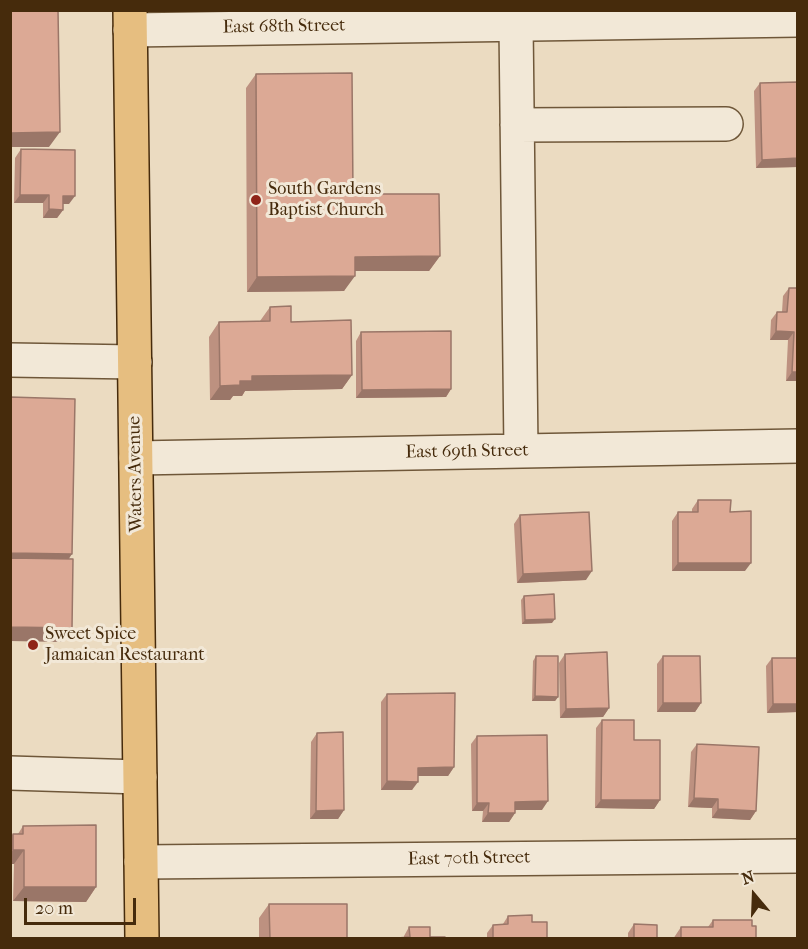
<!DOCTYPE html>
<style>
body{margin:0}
#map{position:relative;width:808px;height:949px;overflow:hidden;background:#ebdbc1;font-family:"IM FELL French Canon",serif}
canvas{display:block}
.frame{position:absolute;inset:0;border:12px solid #462b0c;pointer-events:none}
.north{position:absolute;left:724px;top:865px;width:60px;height:60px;-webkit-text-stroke:4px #f2e8d7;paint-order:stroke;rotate:341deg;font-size:16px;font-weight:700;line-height:24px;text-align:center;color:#462b0c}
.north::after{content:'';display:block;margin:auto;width:21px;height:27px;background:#462b0c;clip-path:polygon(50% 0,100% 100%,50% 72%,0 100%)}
.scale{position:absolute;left:24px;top:898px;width:112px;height:27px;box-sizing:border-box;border:3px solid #462b0c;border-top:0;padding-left:8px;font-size:18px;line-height:21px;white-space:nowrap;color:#462b0c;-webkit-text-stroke:4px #f2e8d7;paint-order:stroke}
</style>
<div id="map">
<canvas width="808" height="949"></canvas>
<div class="frame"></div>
<div class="north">N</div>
<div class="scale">20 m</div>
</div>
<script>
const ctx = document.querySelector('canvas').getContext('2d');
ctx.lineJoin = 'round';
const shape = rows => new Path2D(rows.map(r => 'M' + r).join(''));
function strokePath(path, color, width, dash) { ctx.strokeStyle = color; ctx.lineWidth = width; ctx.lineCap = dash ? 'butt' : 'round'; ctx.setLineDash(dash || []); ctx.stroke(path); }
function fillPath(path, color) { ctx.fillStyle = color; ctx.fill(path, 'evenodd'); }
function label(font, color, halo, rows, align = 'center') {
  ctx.font = font + ' "IM FELL French Canon",serif'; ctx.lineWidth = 6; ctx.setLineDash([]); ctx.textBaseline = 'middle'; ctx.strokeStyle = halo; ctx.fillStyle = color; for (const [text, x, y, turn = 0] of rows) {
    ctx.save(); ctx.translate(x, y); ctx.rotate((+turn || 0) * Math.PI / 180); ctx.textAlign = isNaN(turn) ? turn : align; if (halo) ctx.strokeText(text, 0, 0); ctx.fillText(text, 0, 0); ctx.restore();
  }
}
const minor = shape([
 [516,24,521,451],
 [130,30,798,20],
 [517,125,726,124],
 [10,360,135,362],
 [136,458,798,446],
 [10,773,140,777],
 [141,862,798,856]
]);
const major = shape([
 [130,10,142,938]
]);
const wall = shape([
 [256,74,353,194,440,256,429,271,355,271,344,291,247,292,246,88],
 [798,82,798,167,756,168,754,91,760,83],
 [21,149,69,204,63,204,63,210,57,218,43,218,43,203,14,203,15,158],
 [789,288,798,288,798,381,786,381,788,340,770,340,771,320,777,312,782,312,783,296],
 [270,307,291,322,352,375,342,389,245,391,242,396,233,396,230,400,210,400,209,337,219,322,260,321],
 [361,332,451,389,446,397,356,398,356,341],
 [698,500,730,512,745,571,672,571,672,521,678,512,692,512,692,509],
 [520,515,586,580,517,583,514,524],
 [524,596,552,623,522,624,521,600],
 [565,654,609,708,603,717,560,718,559,663],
 [536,656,558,697,555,701,532,701,533,661],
 [663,656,701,703,695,712,657,712,657,664],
 [772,658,798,712,767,713,766,666],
 [387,694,454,767,448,776,418,776,412,790,381,790,381,702],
 [602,720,634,740,660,800,654,809,595,808,596,728],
 [317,733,344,810,338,819,310,819,311,742],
 [477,736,542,810,515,810,515,813,509,822,482,822,483,811,472,811,471,744],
 [697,744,756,811,750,820,712,818,712,808,688,807,691,752],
 [23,826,96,887,86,902,13,901,14,864,10,864,10,837,13,834,18,834],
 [269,904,347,939,259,939,259,918],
 [508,916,532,922,547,939,487,939,487,933,493,925,503,924],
 [713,920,752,926,756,939,673,939,681,927,708,927],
 [634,924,657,939,628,939,628,933],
 [409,927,430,937,404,937,404,936]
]);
const shadedWall = shape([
 [60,132,49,147,10,147,10,133],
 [798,158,798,167,756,168,762,160],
 [20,195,49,195,43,203,14,203],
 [63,196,75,196,69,204,57,204],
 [49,209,63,210,57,218,43,218],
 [440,256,429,271,344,271,355,257],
 [355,276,344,291,247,292,257,277],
 [776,331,794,332,788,340,770,340],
 [792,372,798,372,798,381,786,381],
 [352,375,342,389,245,391,242,396,233,396,230,400,210,400,220,386,240,381,252,376],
 [451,389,446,397,356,398,362,390],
 [10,553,72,554,62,569,10,568],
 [678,563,751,563,745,571,672,571],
 [592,571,586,580,517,583,523,574],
 [555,619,552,623,522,624,525,620],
 [10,627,72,628,61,642,10,641],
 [535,696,558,697,555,701,532,701],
 [663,703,701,703,695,712,657,712],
 [773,704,798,704,798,712,767,713],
 [609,708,603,717,560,718,566,709],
 [454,767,448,776,412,776,418,768],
 [387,781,418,782,412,790,381,790],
 [694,798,718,799,712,808,688,807],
 [601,800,660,800,654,809,595,808],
 [548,801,542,810,509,810,515,802],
 [477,803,489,803,483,811,472,811],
 [718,809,756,811,750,820,712,818],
 [344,810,338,819,310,819,316,811],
 [488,813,515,813,509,822,482,822],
 [13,850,24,850,14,864,10,864,10,854],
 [24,887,96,887,86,902,13,901]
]);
const building = shape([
 [10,10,58,10,60,132,10,133,10,10],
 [352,73,353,194,439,194,440,256,355,257,355,276,257,277,256,74,352,73],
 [798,82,798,158,762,160,760,83,798,82],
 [21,149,75,150,75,196,63,196,63,210,49,209,49,195,20,195,21,149],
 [789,288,798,288,798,372,792,372,794,332,776,331,777,312,787,312,789,288],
 [291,306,291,322,351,320,352,375,252,376,252,381,240,381,240,385,220,386,219,322,270,321,270,307,291,306],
 [451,331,451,389,362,390,361,332,451,331],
 [10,397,75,399,72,554,10,553,10,397],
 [698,500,731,500,730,512,751,511,751,563,678,563,678,512,698,512,698,500],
 [589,512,592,571,523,574,520,515,589,512],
 [10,558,73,559,72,628,10,627,10,558],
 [554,594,555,619,525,620,524,596,554,594],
 [607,652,609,708,566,709,565,654,607,652],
 [536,656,558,656,558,697,535,696,536,656],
 [663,656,700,656,701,703,663,703,663,656],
 [772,658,798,658,798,704,773,704,772,658],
 [455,693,454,767,418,768,418,782,387,781,387,694,455,693],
 [602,720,634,720,634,740,660,740,660,800,601,800,602,720],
 [343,732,344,810,316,811,317,733,343,732],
 [547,735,548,801,515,802,515,813,488,813,489,803,477,803,477,736,547,735],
 [697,744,759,747,756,811,718,809,718,799,694,798,697,744],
 [96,825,96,887,24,887,24,850,13,850,13,834,23,834,23,826,96,825],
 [269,904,347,904,347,939,270,939,269,904],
 [532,915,532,922,547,922,547,939,493,939,493,925,508,924,508,916,532,915],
 [713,920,752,920,752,926,756,926,756,939,681,939,681,927,713,927,713,920],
 [634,924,657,925,657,939,634,939,634,924],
 [409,927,430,927,430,937,445,937,445,939,384,939,410,937,409,927]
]);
const markers = [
 [256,200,6,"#8f2418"],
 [33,645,6,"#8f2418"]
];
const streetNames = [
 ["East 68th Street",284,27,-1],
 ["East 69th Street",467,452,-1],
 ["Waters Avenue",136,474,-91],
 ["East 70th Street",469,859,-1]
];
const poiNames = [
 ["South Gardens",268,190],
 ["Baptist Church",268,211],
 ["Sweet Spice",45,635],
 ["Jamaican Restaurant",45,656]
];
strokePath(minor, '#6f5739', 36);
strokePath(major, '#462b0c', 36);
strokePath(minor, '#f2e8d7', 33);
strokePath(major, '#e6be80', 33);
fillPath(wall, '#bd9180');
fillPath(shadedWall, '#9a7668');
fillPath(building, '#dca995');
strokePath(building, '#9a7668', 1.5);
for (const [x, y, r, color] of markers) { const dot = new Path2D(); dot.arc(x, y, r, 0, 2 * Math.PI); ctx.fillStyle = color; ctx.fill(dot); strokePath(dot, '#f2e8d7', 2); }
label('18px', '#462b0c', '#f2e8d7', streetNames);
label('18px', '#462b0c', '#f2e8d7', poiNames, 'left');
</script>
